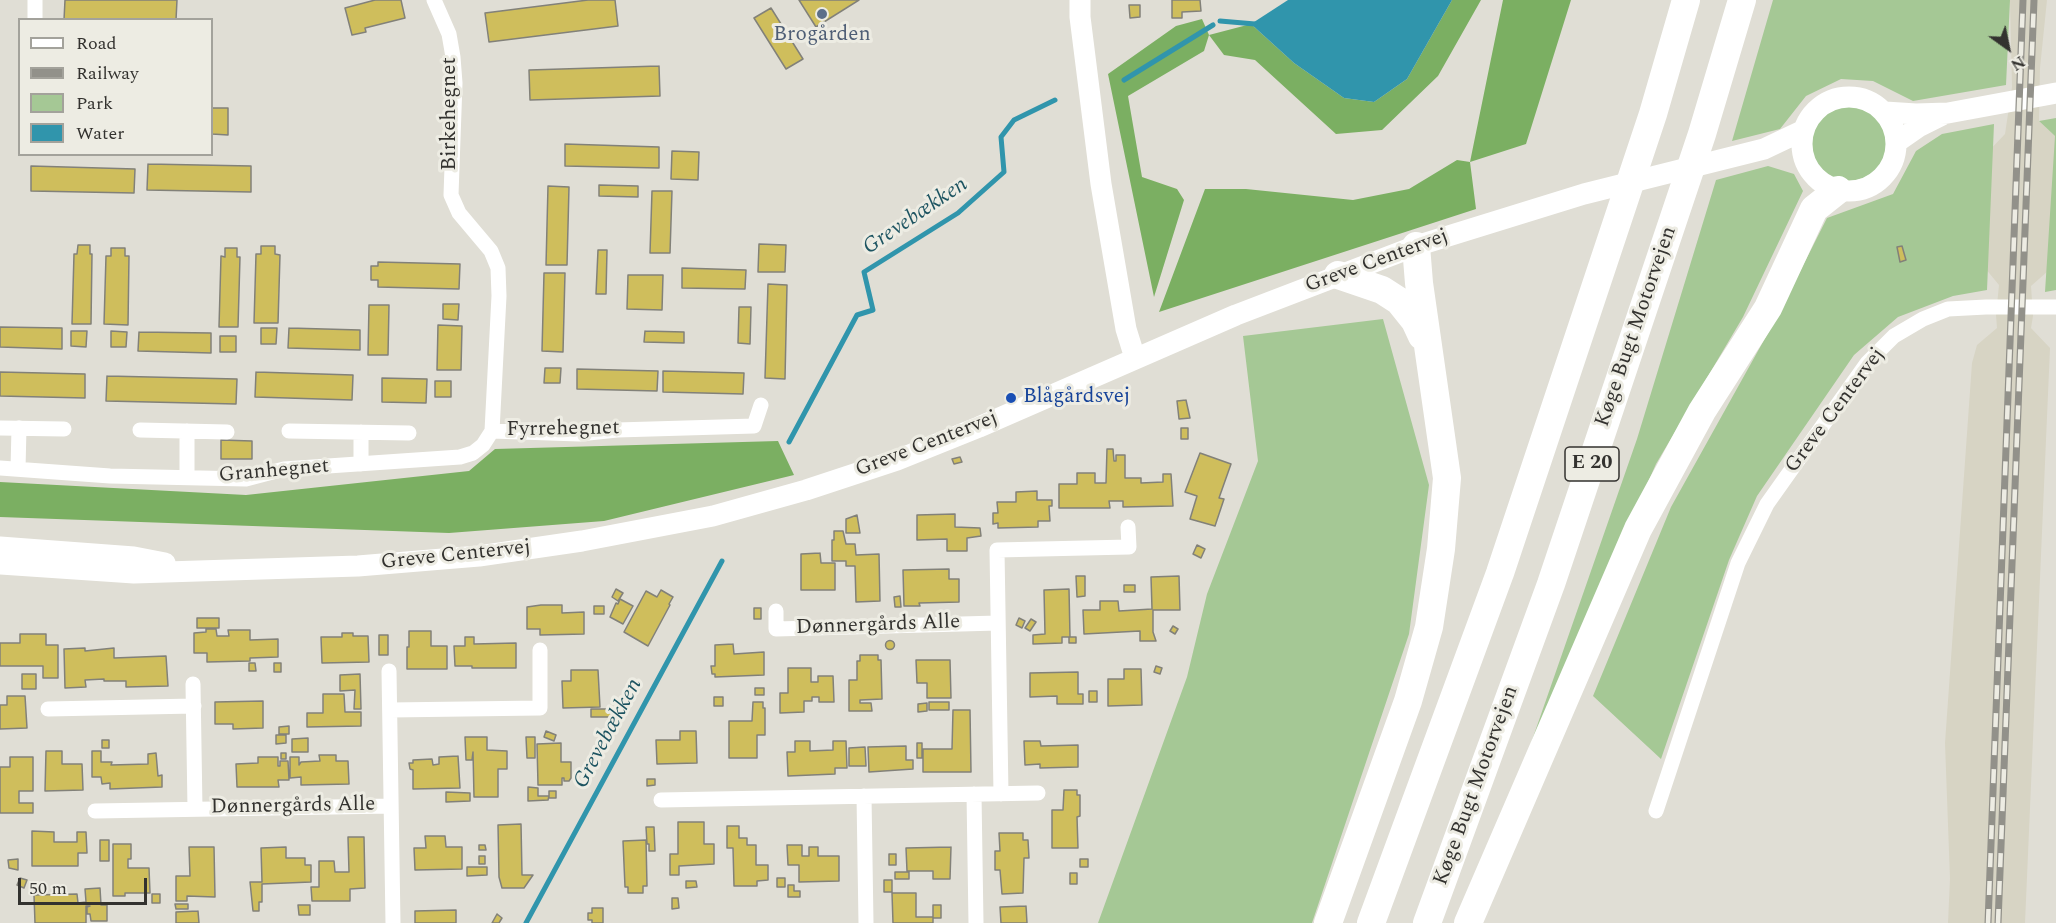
<!DOCTYPE html>
<meta charset="utf-8">
<style>
body{margin:0}
#map{position:relative;width:2056px;height:923px;overflow:hidden;background:#e0ded5;font-family:Spectral,serif}
canvas{display:block}
.legend{position:absolute;left:18px;top:18px;width:195px;height:138px;box-sizing:border-box;background:#edece3;border:2px solid #a3a29b;margin:0;padding:8px 10px;list-style:none;font-size:18px;color:#33322f}
.legend li{display:flex;align-items:center;gap:12px;height:30px}
.legend b{width:30px;border:2px solid #a3a29b}
.north{position:absolute;left:1978px;top:18px;width:60px;height:60px;-webkit-text-stroke:4px #edece3;paint-order:stroke;rotate:147deg;font-size:16px;font-weight:700;line-height:24px;text-align:center;color:#33322f}
.north::after{content:'';display:block;margin:auto;width:21px;height:27px;background:#33322f;clip-path:polygon(50% 0,100% 100%,50% 72%,0 100%)}
.scale{position:absolute;left:18px;top:878px;width:129px;height:27px;box-sizing:border-box;border:3px solid #33322f;border-top:0;padding-left:8px;font-size:18px;line-height:21px;white-space:nowrap;color:#33322f;-webkit-text-stroke:4px #edece3;paint-order:stroke}
</style>
<div id="map">
<canvas width="2056" height="923"></canvas>
<ul class="legend">
<li><b style="height:8px;background:#fff"></b>Road</li>
<li><b style="height:8px;background:#92918a"></b>Railway</li>
<li><b style="height:16px;background:#a5c895"></b>Park</li>
<li><b style="height:16px;background:#3095ac"></b>Water</li>
</ul>
<div class="north">N</div>
<div class="scale">50 m</div>
</div>
<script>
const ctx = document.querySelector('canvas').getContext('2d');
ctx.lineJoin = 'round';
function fillPath(path, color) { ctx.fillStyle = color; ctx.fill(path, 'evenodd'); }
const shape = rows => new Path2D(rows.map(r => 'M' + r).join(''));
function strokePath(path, color, width, dash) { ctx.strokeStyle = color; ctx.lineWidth = width; ctx.lineCap = dash ? 'butt' : 'round'; ctx.setLineDash(dash || []); ctx.stroke(path); }
function label(font, color, halo, rows, align = 'center') {
  ctx.font = font + ' Spectral,serif'; ctx.lineWidth = 6; ctx.setLineDash([]); ctx.textBaseline = 'middle'; ctx.strokeStyle = halo; ctx.fillStyle = color; for (const [text, x, y, turn = 0] of rows) {
    ctx.save(); ctx.translate(x, y); ctx.rotate((+turn || 0) * Math.PI / 180); ctx.textAlign = isNaN(turn) ? turn : align; if (halo) ctx.strokeText(text, 0, 0); ctx.fillText(text, 0, 0); ctx.restore();
  }
}
const built = shape([
 [2010,0,2047,0,2040,68,2039,121,2055,136,2056,177,2056,264,2031,286,2033,316,2031,328,2050,348,2025,923,1948,923,1950,879,1945,743,1972,363,1977,345,1997,328,1996,315,1999,285,1980,262,1984,156,2005,134,2012,87]
]);
const green = shape([
 [1773,0,2010,0,2006,85,1913,101,1873,81,1841,79,1806,96,1780,129,1732,141],
 '1811 143a38 38 0 1 1 76 0a38 38 0 1 1-76 0Z',
 [2056,118,2056,290,2045,292,2055,136,2039,121],
 [1994,124,1987,290,1953,296,1898,317,1854,355,1757,496,1729,560,1661,759,1593,696,1671,507,1778,315,1827,218,1893,194,1916,151,1942,134],
 [1768,166,1794,174,1803,191,1743,317,1656,464,1523,766,1637,439,1716,180],
 [1383,319,1429,485,1409,634,1312,923,1098,923,1187,677,1207,594,1258,461,1243,336]
]);
const forest = shape([
 [1452,0,1481,0,1438,76,1382,130,1336,134,1255,60,1224,55,1209,35,1204,51,1128,96,1142,177,1177,189,1184,200,1154,297,1108,74,1176,26,1202,19,1209,35,1251,24,1294,63,1344,98,1374,102,1407,79],
 [1503,0,1571,0,1526,144,1470,162,1476,209,1159,312,1205,189,1246,189,1353,200,1409,189,1457,160,1470,162],
 [778,441,794,475,604,521,449,533,0,517,0,482,246,495,469,471,495,449]
]);
const water = shape([
 [1288,0,1452,0,1407,79,1374,102,1344,98,1294,63,1251,24]
]);
const stream = shape([
 [1220,21,1255,24],
 [1124,80,1213,25],
 [789,442,857,315,873,310,864,272,958,213,1004,172,1001,137,1014,120,1055,100],
 [526,923,722,561]
]);
const building = shape([
 [65,0,177,0,176,20,64,20,65,0],
 [375,0,401,0,405,18,365,28,366,32,352,35,345,8,375,0],
 [588,0,615,0,618,26,489,42,485,13,588,0],
 [799,0,859,0,816,27,799,0],
 [1172,0,1200,0,1201,11,1182,12,1182,18,1172,18,1172,0],
 [1129,5,1140,5,1140,17,1130,18,1129,5],
 [771,8,803,59,786,69,754,18,771,8],
 [659,66,660,96,530,100,529,70,659,66],
 [212,108,228,108,228,135,212,134,212,108],
 [565,144,659,147,659,168,565,166,565,144],
 [672,151,699,152,698,180,671,179,672,151],
 [148,164,251,166,251,192,147,190,148,164],
 [31,166,135,169,134,193,31,191,31,166],
 [599,185,638,186,638,197,599,196,599,185],
 [548,186,569,187,567,265,546,265,548,186],
 [652,191,672,191,670,253,650,253,652,191],
 [759,244,786,245,785,272,758,272,759,244],
 [78,245,90,245,90,254,92,254,91,324,72,324,74,254,77,254,78,245],
 [261,246,275,246,275,254,280,255,278,323,254,323,256,254,261,254,261,246],
 [1902,246,1906,260,1900,262,1897,247,1902,246],
 [111,248,125,248,125,256,129,256,128,325,104,324,106,256,111,256,111,248],
 [225,248,237,248,237,257,240,257,238,327,219,327,221,256,225,257,225,248],
 [598,250,607,250,606,294,596,294,598,250],
 [378,262,460,264,459,289,378,287,378,280,371,280,371,266,378,266,378,262],
 [682,268,746,270,745,289,682,288,682,268],
 [544,273,565,273,563,352,542,351,544,273],
 [628,275,663,275,662,310,627,309,628,275],
 [768,284,787,285,785,379,765,378,768,284],
 [443,304,459,304,458,320,443,319,443,304],
 [369,305,389,305,388,355,368,355,369,305],
 [739,307,751,307,750,344,738,343,739,307],
 [438,325,462,326,461,370,437,370,438,325],
 [0,327,62,328,62,349,0,347,0,327],
 [261,328,277,328,276,344,261,344,261,328],
 [289,328,360,330,360,350,288,348,289,328],
 [71,331,87,331,86,347,71,346,71,331],
 [111,331,127,332,126,347,111,347,111,331],
 [645,331,684,332,684,343,644,342,645,331],
 [139,332,211,333,211,353,138,351,139,332],
 [220,336,236,336,236,352,220,352,220,336],
 [545,368,561,368,560,383,544,383,545,368],
 [577,369,658,371,657,391,577,389,577,369],
 [663,371,744,373,743,394,663,392,663,371],
 [0,372,85,374,85,398,0,396,0,372],
 [256,372,353,375,352,400,255,397,256,372],
 [107,376,237,379,236,404,106,401,107,376],
 [382,378,427,379,426,403,382,402,382,378],
 [435,381,451,381,451,397,435,397,435,381],
 [1186,400,1190,418,1179,419,1177,401,1186,400],
 [1181,428,1188,428,1188,439,1181,439,1181,428],
 [221,440,252,441,252,459,221,459,221,440],
 [1107,449,1113,449,1114,461,1116,461,1116,455,1125,455,1125,478,1141,478,1141,483,1163,482,1163,474,1171,474,1173,506,1123,507,1123,501,1109,501,1110,508,1059,508,1059,484,1077,484,1077,473,1095,473,1095,483,1106,483,1107,449],
 [1200,453,1231,464,1219,498,1224,499,1215,526,1190,519,1197,496,1185,492,1200,453],
 [960,457,962,462,954,464,952,459,960,457],
 [1037,491,1037,500,1052,500,1052,506,1049,506,1050,521,1038,521,1038,527,998,528,998,523,993,524,993,513,998,513,997,502,1016,502,1016,492,1037,491],
 [955,514,955,527,980,528,981,536,967,538,967,551,947,551,947,539,917,540,917,515,955,514],
 [857,515,860,533,846,533,846,519,857,515],
 [834,531,843,531,846,544,855,544,856,555,879,554,880,601,856,602,855,566,846,566,846,561,832,561,832,540,834,540,834,531],
 [1197,545,1205,549,1201,558,1193,554,1197,545],
 [820,553,821,563,835,563,835,590,801,590,801,554,820,553],
 [949,569,949,579,959,579,959,602,919,603,920,606,904,606,903,570,949,569],
 [1076,576,1085,576,1085,596,1077,597,1076,576],
 [1179,576,1180,610,1153,610,1153,632,1156,641,1140,641,1140,631,1084,634,1083,610,1100,610,1100,601,1118,601,1119,611,1152,609,1151,577,1179,576],
 [1124,585,1135,585,1135,592,1124,592,1124,585],
 [616,589,623,593,618,601,612,597,616,589],
 [1069,589,1070,637,1076,637,1076,643,1069,643,1069,637,1062,637,1062,643,1033,644,1033,635,1045,634,1044,590,1069,589],
 [661,590,673,597,669,604,670,605,648,646,624,632,646,591,657,597,661,590],
 [900,596,901,607,895,607,894,597,900,596],
 [620,599,633,606,623,624,610,617,616,603,618,604,620,599],
 [541,605,562,605,562,613,584,612,584,634,540,635,540,629,527,629,527,607,541,605],
 [594,606,604,606,604,614,594,614,594,606],
 [754,608,761,608,761,619,754,619,754,608],
 [197,618,219,618,219,628,197,628,197,618],
 [1019,618,1025,621,1022,628,1016,625,1019,618],
 [1031,619,1036,622,1030,631,1025,628,1031,619],
 [1173,626,1178,629,1175,634,1170,631,1173,626],
 [206,629,216,629,217,636,229,636,228,630,250,630,250,640,278,639,278,657,250,658,250,661,207,662,207,653,194,653,194,633,206,632,206,629],
 [409,631,431,631,431,646,447,646,447,669,407,669,407,647,409,647,409,631],
 [342,633,353,633,353,636,368,636,369,662,322,663,321,637,342,637,342,633],
 [20,634,46,634,46,645,58,645,58,678,43,678,43,666,0,666,0,643,20,643,20,634],
 [379,635,388,635,388,655,379,655,379,635],
 [465,637,474,637,474,644,516,643,516,668,472,668,472,666,455,666,454,646,465,646,465,637],
 '885.5 645a4.5 4.5 0 1 1 9 0a4.5 4.5 0 1 1-9 0Z',
 [733,644,734,654,764,652,764,675,715,677,715,674,712,674,711,666,715,666,715,645,733,644],
 [85,648,85,651,114,648,114,658,166,656,168,686,126,687,126,681,104,681,104,679,85,680,86,687,65,688,64,649,85,648],
 [860,655,878,655,878,660,881,660,882,699,860,700,860,703,871,703,872,711,849,711,849,680,857,680,857,661,860,661,860,655],
 [916,660,950,660,951,698,927,698,927,683,917,683,916,660],
 [249,663,255,663,256,671,249,671,249,663],
 [274,663,281,663,281,672,274,672,274,663],
 [1156,666,1162,668,1160,674,1154,672,1156,666],
 [788,668,811,668,811,682,818,682,818,676,833,676,834,702,819,702,819,697,812,697,812,701,804,701,804,712,780,713,780,693,788,693,788,668],
 [1124,669,1141,669,1142,705,1108,706,1108,679,1124,679,1124,669],
 [571,670,598,670,600,707,563,708,562,681,571,681,571,670],
 [1078,672,1078,694,1083,694,1083,704,1057,704,1057,696,1030,697,1030,673,1078,672],
 [22,674,36,674,36,689,22,689,22,674],
 [360,674,361,709,354,709,355,690,340,691,340,675,360,674],
 [755,688,764,688,764,695,755,695,755,688],
 [1089,691,1097,691,1097,702,1089,702,1089,691],
 [323,694,344,694,345,712,361,712,361,726,307,727,307,713,323,713,323,694],
 [7,696,25,696,27,728,0,729,0,705,7,705,7,696],
 [714,697,723,697,723,706,714,706,714,697],
 [263,701,263,728,233,729,233,724,215,724,215,702,263,701],
 [753,702,763,702,763,708,765,708,765,735,757,735,757,758,729,758,729,721,752,721,753,702],
 [929,702,949,702,949,710,929,710,929,702],
 [927,703,927,711,918,712,918,704,927,703],
 [591,709,610,709,611,717,591,717,591,709],
 [953,710,970,710,971,772,923,772,923,749,952,749,953,710],
 [289,726,289,734,279,734,279,727,289,726],
 [546,731,556,735,554,741,544,737,546,731],
 [680,731,696,731,697,763,657,764,656,740,680,740,680,731],
 [276,735,286,735,286,743,276,744,276,735],
 [465,737,487,737,487,750,507,751,507,769,498,769,498,797,474,797,473,752,472,760,466,760,465,737],
 [526,737,535,737,535,758,527,758,526,737],
 [308,738,308,752,292,752,292,739,308,738],
 [102,740,109,740,109,748,102,748,102,740],
 [795,741,810,741,810,751,833,750,833,741,846,741,847,768,835,768,835,774,788,776,787,752,795,752,795,741],
 [1024,741,1040,741,1041,746,1078,745,1078,767,1040,768,1040,764,1025,765,1024,741],
 [561,743,561,762,571,762,571,778,569,781,564,781,564,778,562,778,562,785,538,785,537,744,561,743],
 [917,743,922,743,922,758,917,758,917,743],
 [906,746,906,760,913,760,913,769,869,772,868,747,906,746],
 [865,747,866,766,849,766,849,748,865,747],
 [46,751,62,751,62,764,82,764,83,790,45,791,46,751],
 [92,751,101,751,101,762,112,762,111,765,148,764,148,754,156,753,158,776,162,775,162,787,110,789,110,783,102,784,101,777,92,777,92,751],
 [281,753,286,753,286,759,281,759,281,753],
 [319,755,336,755,336,761,348,761,349,784,301,785,301,777,290,778,290,757,299,757,299,765,301,762,320,761,319,755],
 [458,756,460,788,413,789,413,770,410,769,409,763,413,763,413,760,432,759,433,765,439,764,439,757,458,756],
 [10,757,33,757,33,791,19,791,19,803,33,803,33,813,0,813,0,767,10,767,10,757],
 [258,757,278,757,278,766,280,766,280,761,288,761,289,780,278,780,279,787,237,787,236,764,258,763,258,757],
 [647,779,655,779,655,785,647,786,647,779],
 [528,787,538,788,538,796,549,796,548,800,528,801,528,787],
 [1064,790,1077,790,1077,795,1080,795,1080,816,1077,817,1078,848,1052,848,1052,810,1063,810,1064,790],
 [549,791,556,791,556,798,549,798,549,791],
 [446,792,470,793,470,801,446,802,446,792],
 [678,822,704,822,704,844,714,844,714,864,679,866,679,875,670,875,670,854,678,854,678,822],
 [521,824,522,875,533,875,524,888,502,888,499,877,498,825,521,824],
 [727,826,739,826,739,838,747,838,747,845,756,845,756,865,768,865,768,880,757,881,757,886,734,886,733,848,727,848,727,826],
 [646,827,654,827,655,851,649,851,649,844,647,844,646,827],
 [32,831,54,832,54,842,77,842,77,832,86,832,87,853,78,853,78,866,32,866,32,831],
 [999,833,1023,833,1023,840,1028,840,1029,858,1024,858,1023,893,1002,894,1000,870,995,870,995,851,1000,851,999,833],
 [425,836,445,836,446,847,462,847,462,869,415,870,414,848,426,848,425,836],
 [348,837,364,837,365,888,350,889,350,901,312,901,311,887,319,887,319,861,334,861,335,872,349,872,348,837],
 [100,840,109,840,109,861,100,861,100,840],
 [646,840,647,886,643,886,643,893,628,893,628,887,625,887,623,841,646,840],
 [113,844,131,844,131,859,128,859,128,868,149,868,150,893,125,893,125,896,113,896,113,844],
 [479,845,485,845,486,850,479,850,479,845],
 [787,845,802,845,802,856,809,856,809,847,818,847,818,856,839,856,839,881,799,882,799,865,788,865,787,845],
 [189,847,214,847,215,897,187,896,187,901,176,901,176,876,190,876,189,847],
 [286,847,286,858,305,858,305,865,311,865,311,882,262,884,262,902,259,902,259,911,253,911,250,882,262,882,261,848,286,847],
 [951,847,950,879,933,879,933,871,907,871,906,848,951,847],
 [889,854,896,854,896,865,889,865,889,854],
 [479,856,485,856,485,864,479,864,479,856],
 [18,859,18,870,9,868,8,860,18,859],
 [1080,859,1088,859,1088,867,1080,867,1080,859],
 [467,867,487,867,487,875,467,876,467,867],
 [895,872,909,872,909,879,895,879,895,872],
 [1070,873,1077,873,1077,884,1070,884,1070,873],
 [20,878,27,880,24,888,17,885,20,878],
 [777,878,785,878,785,887,777,887,777,878],
 [884,880,892,880,892,892,884,892,884,880],
 [686,881,696,881,697,887,686,888,686,881],
 [788,885,794,885,794,891,800,891,800,897,788,897,788,885],
 [100,888,101,905,107,905,107,921,91,921,90,914,87,914,87,907,90,906,86,906,86,923,35,923,34,895,77,894,78,903,86,902,85,889,100,888],
 [892,893,916,893,916,917,933,917,933,923,893,923,892,893],
 [152,894,160,894,160,903,152,903,152,894],
 [672,898,678,898,679,908,672,909,672,898],
 [175,904,188,904,188,909,176,909,175,904],
 [298,905,310,905,310,915,299,915,298,905],
 [933,905,941,905,941,918,933,918,933,905],
 [1026,906,1027,923,1001,923,1000,907,1026,906],
 [592,908,603,908,603,923,592,923,592,920,588,920,588,913,592,913,592,908],
 [456,910,456,923,415,923,415,911,456,910],
 [198,911,199,923,176,923,176,912,198,911],
 [497,914,502,918,499,923,492,923,497,914]
]);
const street = shape([
 [434,0,449,34,453,57,455,83,451,195,459,213,491,251,498,268,499,296,492,431,579,434,617,430,754,426,761,405],
 [35,20,35,0],
 [0,428,64,429],
 [140,430,227,432],
 [289,431,409,433],
 [361,464,361,432],
 [0,468,110,476,246,479,284,469,460,457,473,453,483,445,492,431],
 [18,469,19,428],
 [187,477,187,431],
 [776,611,776,629,998,623],
 [389,671,393,923],
 [193,684,195,809],
 [48,709,194,706],
 [390,710,540,708,540,650],
 [974,794,976,923],
 [1001,794,997,550,1129,547,1128,527],
 [864,796,866,923],
 [661,800,1038,793],
 [95,811,391,806],
 [1656,811,1738,563,1767,504,1867,363,1894,336,1923,319,1948,309,1986,307,2056,307]
]);
const secondary = shape([
 [1080,0,1080,17,1101,184,1126,329,1135,358],
 '1802 144a47 47 0 1 1 94 0a47 47 0 1 1-94 0Z',
 [1885,112,1916,114,1948,113,2056,93],
 [1897,142,1920,126,1942,115],
 [0,547,134,557,165,563],
 [0,564,134,573,358,566,479,556,582,541,713,516,806,490,897,460,979,427,1236,315,1416,246,1584,194,1764,149,1804,130]
]);
const highway = shape([
 [1338,275,1382,290,1399,301,1415,321,1422,336],
 [1328,923,1408,701,1429,627,1441,549,1447,478,1419,283,1416,246],
 [1371,923,1500,573,1653,114,1686,0],
 [1427,923,1551,584,1702,134,1742,0],
 [1468,923,1638,529,1702,411,1768,308,1814,209,1838,190]
]);
const rail = shape([
 [1988,923,2023,0],
 [1998,923,2034,0]
]);
const markers = [
 [822,14,6,"#5c6f8a"],
 [1011,398,6,"#1a4fb4"]
];
const shields = [
 [1592,464,54]
];
const shieldNames = [
 ["E 20",1592,464]
];
const serviceNames = [
 ["Brogården",822,36]
];
const streetNames = [
 ["Birkehegnet",451,114,-90],
 ["Greve Centervej",1377,262,-20],
 ["Køge Bugt Motorvejen",1637,327,-71],
 ["Greve Centervej",1836,411,-53],
 ["Fyrrehegnet",563,430,-1],
 ["Greve Centervej",927,445,-21],
 ["Granhegnet",274,472,-5],
 ["Greve Centervej",456,556,-6],
 ["Dønnergårds Alle",878,626,-2],
 ["Køge Bugt Motorvejen",1477,786,-70],
 ["Dønnergårds Alle",293,807,-1]
];
const transitNames = [
 ["Blågårdsvej",1023,398]
];
const waterNames = [
 ["Grevebækken",916,217,-34],
 ["Grevebækken",609,734,-62]
];
fillPath(built, '#d7d4c4');
fillPath(green, '#a5c895');
fillPath(forest, '#7baf62');
fillPath(water, '#3095ac');
strokePath(stream, '#3095ac', 5);
fillPath(building, '#cfbe5c');
strokePath(building, '#828179', 1.5);
strokePath(street, '#fff', 15);
strokePath(secondary, '#fff', 21);
strokePath(highway, '#fff', 28);
strokePath(rail, '#92918a', 7);
strokePath(rail, '#edece3', 4.5, [14]);
for (const [x, y, r, color] of markers) { const dot = new Path2D(); dot.arc(x, y, r, 0, 2 * Math.PI); ctx.fillStyle = color; ctx.fill(dot); strokePath(dot, '#edece3', 2); }
for (const [x, y, w] of shields) { const box = new Path2D(); box.roundRect(x - w / 2, y - 17, w, 34, 4.5); ctx.fillStyle = '#edece3'; ctx.fill(box); strokePath(box, '#33322f', 1.5); }
label('bold 20px', '#33322f', null, shieldNames);
label('21px', '#4e5e75', '#edece3', serviceNames);
label('21px', '#33322f', '#edece3', streetNames);
label('21px', '#164399', '#edece3', transitNames, 'left');
label('italic 22px', '#1d5461', '#edece3', waterNames);
</script>
